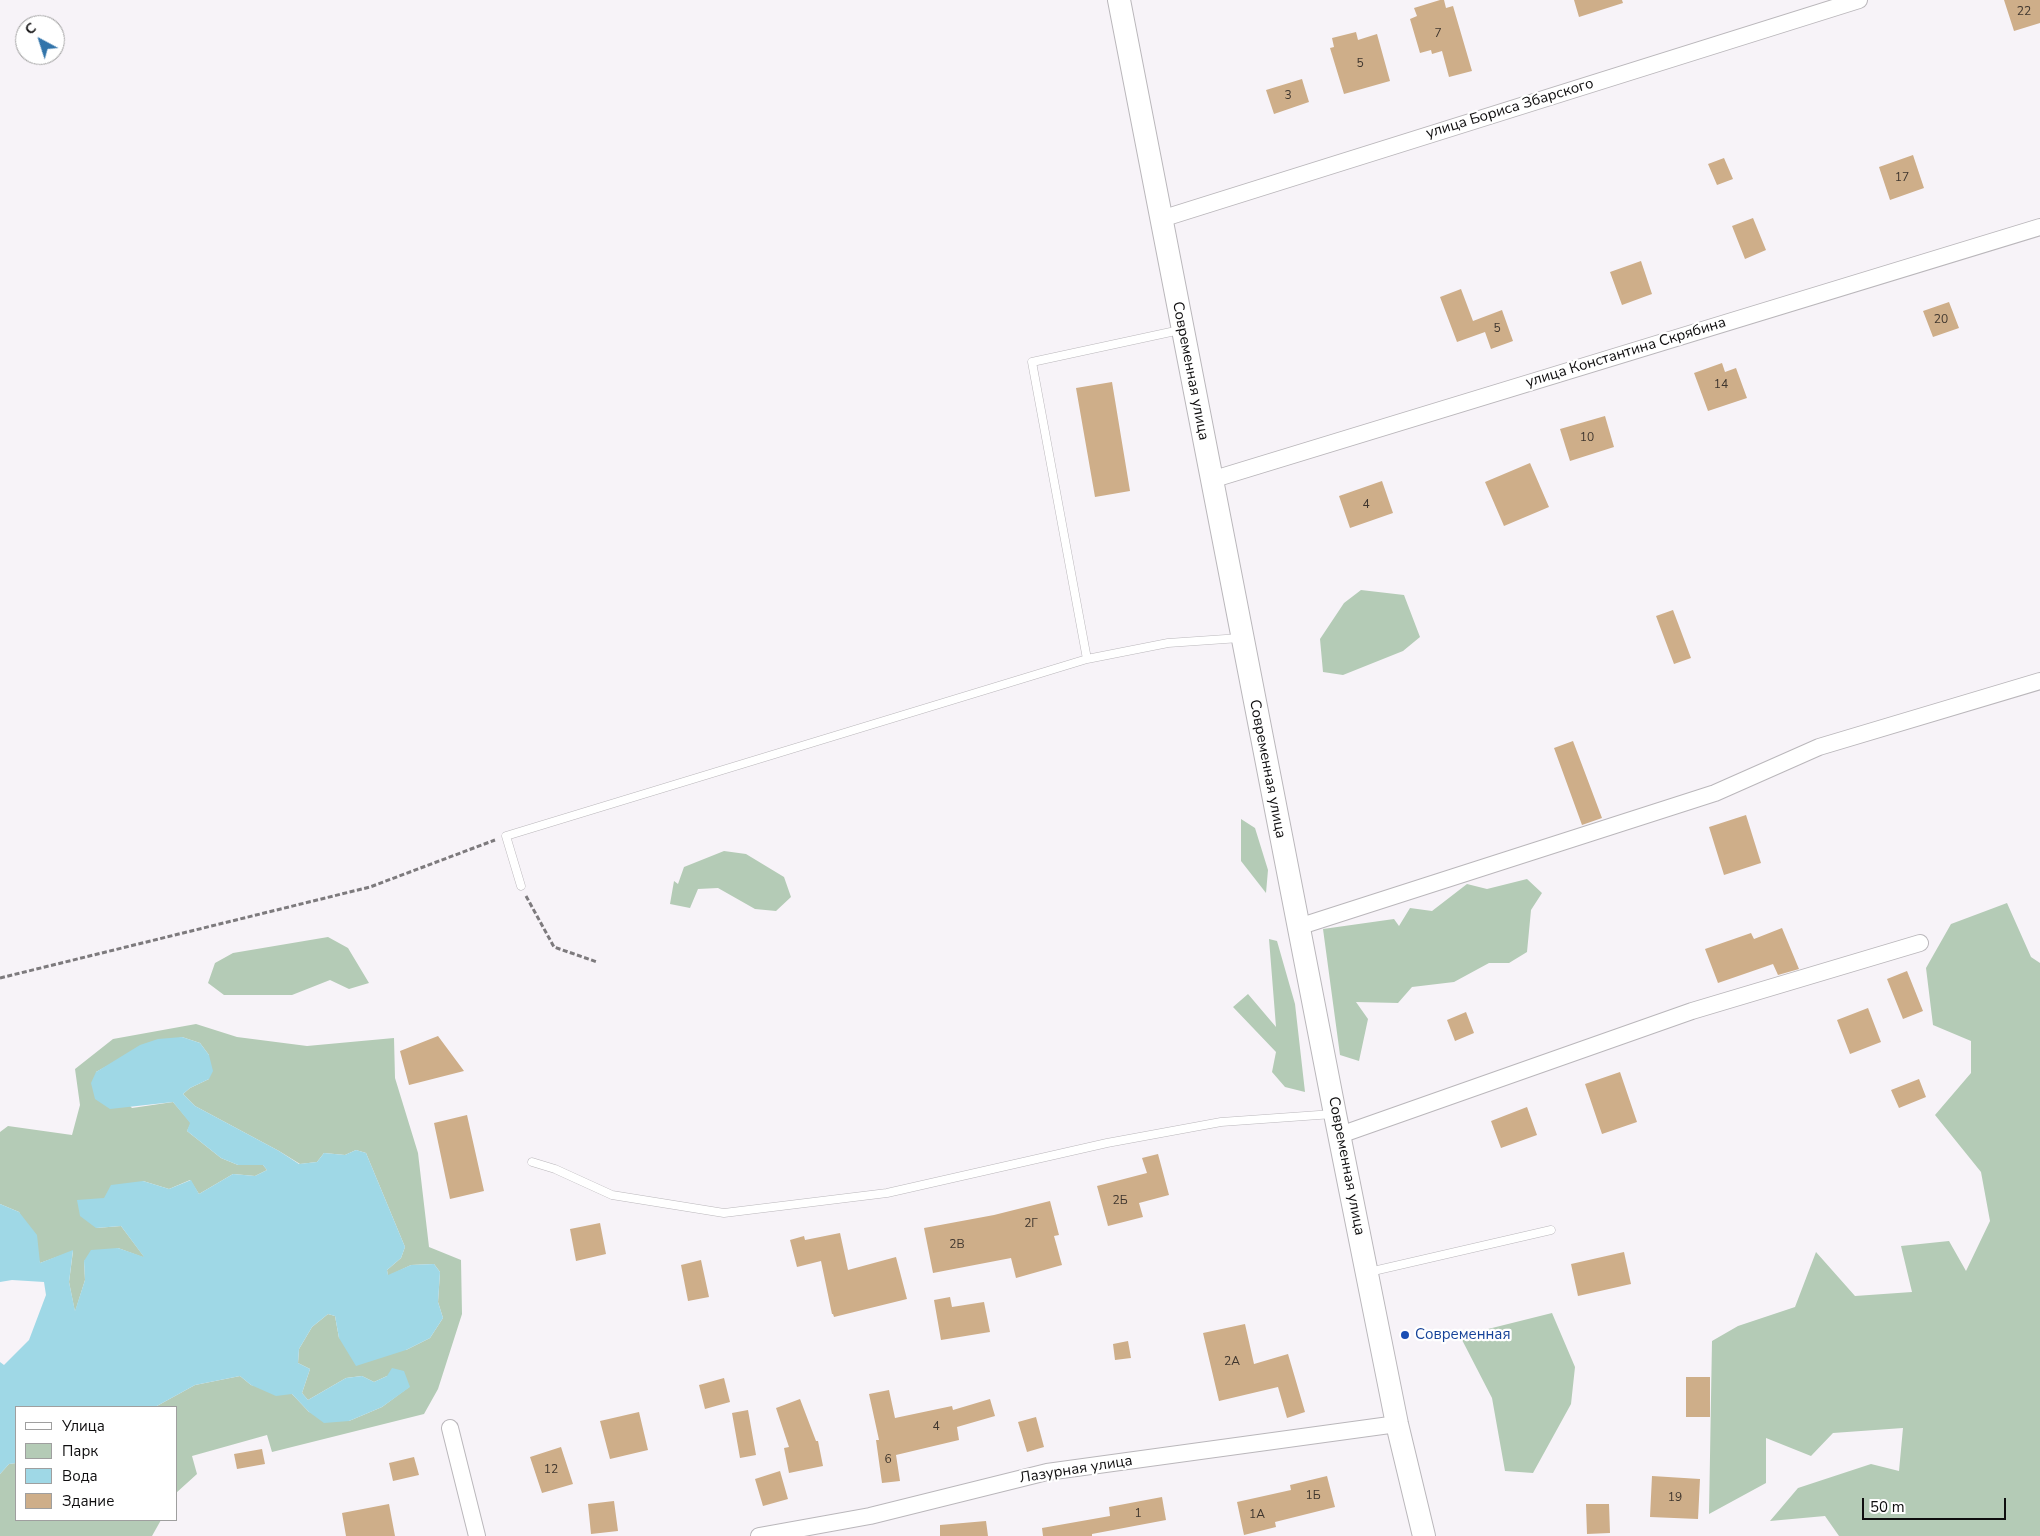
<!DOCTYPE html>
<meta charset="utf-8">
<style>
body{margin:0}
#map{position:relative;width:2040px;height:1536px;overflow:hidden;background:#f7f3f8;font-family:"Nunito Sans",sans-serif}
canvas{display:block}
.legend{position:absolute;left:15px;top:1406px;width:162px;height:115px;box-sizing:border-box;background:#fff;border:1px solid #9f9f9f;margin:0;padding:6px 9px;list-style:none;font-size:15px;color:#0f0e0f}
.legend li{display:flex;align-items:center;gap:10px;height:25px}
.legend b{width:25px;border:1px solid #9f9f9f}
.north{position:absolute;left:15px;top:15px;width:50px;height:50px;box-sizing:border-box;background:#fff;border:1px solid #9f9f9f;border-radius:50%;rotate:320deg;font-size:14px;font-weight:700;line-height:20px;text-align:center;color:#0f0e0f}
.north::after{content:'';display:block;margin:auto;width:18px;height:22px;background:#3274aa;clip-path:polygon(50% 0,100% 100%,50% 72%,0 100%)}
.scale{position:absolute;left:1862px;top:1498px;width:144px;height:22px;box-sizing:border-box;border:2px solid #0f0e0f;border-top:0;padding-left:6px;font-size:15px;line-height:18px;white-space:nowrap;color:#0f0e0f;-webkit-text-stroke:4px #fff;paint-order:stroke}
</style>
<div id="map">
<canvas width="2040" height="1536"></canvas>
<ul class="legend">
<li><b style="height:6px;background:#fff"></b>Улица</li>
<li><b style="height:14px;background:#b4cbb6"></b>Парк</li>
<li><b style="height:14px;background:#9fd8e6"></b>Вода</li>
<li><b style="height:14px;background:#ceae89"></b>Здание</li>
</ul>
<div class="north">С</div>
<div class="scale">50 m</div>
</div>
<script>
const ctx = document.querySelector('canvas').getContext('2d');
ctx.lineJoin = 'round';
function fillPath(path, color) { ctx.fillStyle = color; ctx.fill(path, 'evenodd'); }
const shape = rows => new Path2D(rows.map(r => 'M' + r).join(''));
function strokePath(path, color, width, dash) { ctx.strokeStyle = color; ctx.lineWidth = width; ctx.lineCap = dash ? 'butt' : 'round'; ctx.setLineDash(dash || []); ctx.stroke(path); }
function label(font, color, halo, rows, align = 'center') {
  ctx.font = font + ' "Nunito Sans",sans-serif'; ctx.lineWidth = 4.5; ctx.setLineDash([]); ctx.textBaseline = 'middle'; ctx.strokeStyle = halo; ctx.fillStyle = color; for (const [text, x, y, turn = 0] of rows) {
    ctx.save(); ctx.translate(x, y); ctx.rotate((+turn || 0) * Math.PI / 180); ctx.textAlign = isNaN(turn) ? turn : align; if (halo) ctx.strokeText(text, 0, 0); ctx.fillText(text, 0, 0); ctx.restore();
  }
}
const green = shape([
 [1361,590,1404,595,1420,637,1403,651,1343,675,1323,672,1320,639,1344,603],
 [1241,819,1255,828,1268,870,1266,893,1241,861],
 [724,851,746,854,784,877,791,897,776,911,755,909,718,888,698,889,690,908,670,904,674,881,678,884,684,867],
 [1527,879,1542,893,1531,910,1527,952,1509,963,1489,963,1454,982,1412,987,1398,1003,1356,1002,1368,1019,1359,1061,1340,1055,1323,929,1394,919,1399,926,1410,908,1432,911,1467,884,1487,889],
 [2007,903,2031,957,2040,963,2040,1536,1839,1536,1825,1516,1770,1521,1798,1488,1871,1464,1899,1471,1903,1428,1833,1433,1811,1456,1766,1438,1766,1483,1709,1514,1712,1341,1738,1326,1795,1307,1816,1252,1855,1296,1912,1292,1901,1246,1949,1241,1966,1271,1990,1221,1981,1172,1935,1115,1971,1073,1971,1041,1933,1025,1926,968,1951,924],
 [328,937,348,948,369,983,349,989,330,980,292,995,224,995,208,983,215,963,233,953],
 [1269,939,1277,941,1295,1004,1305,1092,1285,1087,1272,1072,1276,1052,1233,1007,1248,994,1276,1027],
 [196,1024,237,1037,307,1046,394,1038,395,1078,418,1153,429,1247,461,1260,462,1314,438,1389,424,1414,272,1452,267,1435,192,1456,197,1474,176,1493,176,1407,155,1407,195,1385,240,1376,251,1385,292,1394,309,1412,349,1421,382,1407,409,1387,387,1376,374,1382,362,1376,346,1378,308,1400,302,1393,310,1369,298,1363,299,1349,312,1327,328,1314,335,1316,339,1338,406,1350,430,1338,443,1318,438,1302,440,1272,434,1264,411,1265,388,1276,387,1270,401,1258,405,1247,366,1153,356,1150,345,1155,324,1153,317,1162,300,1164,279,1151,195,1106,183,1094,190,1088,209,1079,209,1055,200,1043,182,1037,118,1060,96,1072,132,1108,173,1102,191,1123,187,1131,221,1158,238,1165,263,1165,267,1170,255,1176,233,1174,199,1194,190,1180,169,1189,143,1181,96,1228,121,1226,145,1258,118,1248,84,1261,85,1280,75,1312,69,1282,73,1251,40,1263,19,1212,0,1204,0,1132,8,1126,72,1135,80,1105,75,1069,113,1039],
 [1552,1313,1575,1367,1571,1404,1533,1473,1505,1471,1492,1398,1460,1336],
 [16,1463,16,1520,161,1520,152,1536,0,1536,0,1474,9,1464]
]);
const water = shape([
 [182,1037,200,1043,209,1055,213,1071,209,1079,190,1088,183,1094,195,1106,279,1151,299,1164,317,1162,324,1153,345,1155,356,1150,366,1153,405,1247,401,1258,387,1270,388,1275,411,1265,434,1264,440,1272,438,1302,443,1318,430,1338,406,1350,356,1366,339,1338,335,1316,328,1314,312,1327,299,1349,298,1363,310,1369,302,1393,308,1400,346,1378,362,1376,374,1382,387,1376,392,1368,404,1371,410,1387,382,1407,349,1421,324,1423,309,1412,292,1394,276,1396,251,1385,240,1376,195,1385,155,1407,16,1407,16,1463,9,1464,0,1474,0,1362,4,1365,29,1340,46,1295,44,1282,12,1280,0,1282,0,1204,19,1212,37,1235,40,1263,73,1250,69,1282,75,1311,85,1280,84,1261,91,1250,118,1248,144,1257,121,1226,96,1228,80,1216,77,1200,104,1198,111,1185,143,1181,169,1189,191,1180,199,1194,233,1174,255,1176,267,1170,263,1165,238,1165,221,1158,187,1131,190,1123,173,1102,110,1109,95,1099,91,1083,96,1072,140,1045,158,1039]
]);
const building = shape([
 [1440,0,1444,0,1446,8,1453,6,1472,71,1449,77,1442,51,1432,54,1431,50,1420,53,1410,19,1417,16,1414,8],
 [1574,0,1622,0,1623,3,1579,17],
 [2004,0,2040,0,2040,23,2014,31],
 [1356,32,1358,40,1377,34,1390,81,1344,94,1330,48,1334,47,1332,38],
 [1302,79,1309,102,1274,114,1266,90],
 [1913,155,1924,188,1890,200,1879,167],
 [1724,158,1733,179,1717,185,1708,164],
 [1753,218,1766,250,1745,259,1732,226],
 [1641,261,1652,294,1622,305,1610,272],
 [1461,289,1473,321,1502,310,1513,341,1491,349,1485,332,1457,342,1440,297],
 [1949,302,1959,328,1933,337,1923,311],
 [1722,363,1725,372,1736,368,1747,398,1708,411,1694,373],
 [1112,382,1130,491,1095,497,1076,388],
 [1605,416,1614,447,1570,461,1560,429],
 [1530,463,1549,507,1504,526,1485,482],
 [1382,481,1393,513,1350,528,1339,496],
 [1673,610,1691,658,1674,664,1656,616],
 [1573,741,1602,818,1582,825,1554,748],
 [1746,815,1761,863,1724,875,1709,827],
 [1782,928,1799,969,1778,975,1773,964,1718,983,1705,949,1751,933,1754,939],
 [1907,971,1923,1011,1903,1019,1887,979],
 [1868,1008,1881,1042,1850,1054,1837,1020],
 [1466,1012,1474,1033,1455,1041,1447,1020],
 [438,1036,464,1071,409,1085,400,1051],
 [1620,1072,1637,1122,1602,1134,1585,1084],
 [1919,1079,1926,1097,1899,1108,1891,1090],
 [1527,1107,1537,1135,1501,1148,1491,1121],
 [467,1115,484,1191,450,1199,434,1123],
 [1158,1154,1169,1195,1139,1203,1143,1217,1108,1226,1097,1186,1147,1173,1142,1158],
 [1050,1201,1059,1235,1054,1236,1062,1265,1016,1278,1011,1258,933,1273,924,1228,994,1215],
 [600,1223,606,1254,576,1261,570,1229],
 [840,1233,848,1270,896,1257,907,1299,834,1317,833,1314,832,1314,821,1261,797,1267,790,1240,804,1236,805,1240],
 [1624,1252,1631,1284,1578,1296,1571,1264],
 [701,1260,709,1297,688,1301,681,1265],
 [950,1297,952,1307,984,1302,990,1332,941,1340,934,1300],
 [1245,1324,1254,1364,1288,1354,1305,1412,1287,1418,1278,1387,1219,1401,1203,1333],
 [1128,1341,1131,1358,1115,1360,1113,1344],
 [1686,1377,1710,1377,1710,1417,1686,1417],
 [724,1378,730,1402,705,1409,699,1385],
 [889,1390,895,1418,952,1406,953,1410,990,1399,995,1416,957,1427,959,1440,896,1455,900,1481,882,1483,876,1440,879,1440,869,1394],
 [800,1399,816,1441,818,1441,823,1466,789,1473,784,1448,789,1447,776,1408],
 [748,1410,756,1455,740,1458,732,1413],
 [639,1412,648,1450,610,1459,600,1421],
 [1036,1417,1044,1447,1027,1452,1018,1422],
 [561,1447,573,1484,542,1493,530,1457],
 [262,1449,265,1464,237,1469,234,1454],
 [414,1457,419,1475,393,1481,389,1463],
 [780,1471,788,1499,763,1506,755,1479],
 [1327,1476,1335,1507,1275,1522,1276,1527,1244,1535,1237,1502,1291,1490,1290,1485],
 [1652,1476,1700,1479,1698,1519,1650,1517],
 [1162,1497,1166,1520,1092,1534,1092,1536,1043,1536,1042,1528,1110,1516,1109,1507],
 [614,1501,618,1531,591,1534,588,1504],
 [389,1504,395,1536,346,1536,342,1513],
 [1586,1504,1609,1504,1610,1533,1587,1534],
 [986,1521,988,1536,940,1536,940,1525]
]);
const path = shape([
 [526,896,554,947,597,962],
 [0,978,370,887,495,840]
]);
const lane = shape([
 [1087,659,1032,362,1180,330],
 [521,886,506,836,1087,659,1168,643,1240,638],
 [532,1162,555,1169,612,1195,724,1213,887,1193,1107,1143,1221,1122,1333,1114],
 [1369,1272,1551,1230]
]);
const street = shape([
 [1161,219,1859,0],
 [1211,480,2040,227],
 [1298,927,1715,793,1819,747,2040,681],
 [1340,1135,1692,1011,1920,943],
 [450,1428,477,1536],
 [759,1536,870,1516,1047,1472,1397,1424]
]);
const secondary = shape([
 [1119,0,1335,1114,1397,1424,1424,1536]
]);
const markers = [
 [1405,1335,5,"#1a4fb4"]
];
const numberNames = [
 ["22",2024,12],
 ["7",1438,34],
 ["5",1360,64],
 ["3",1288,96],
 ["17",1902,178],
 ["20",1941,320],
 ["5",1497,329],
 ["14",1721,385],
 ["10",1587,438],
 ["4",1366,505],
 ["2Б",1120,1201],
 ["2Г",1031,1224],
 ["2В",957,1245],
 ["2А",1232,1362],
 ["4",936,1427],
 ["6",888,1460],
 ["12",551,1470],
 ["1Б",1313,1496],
 ["19",1675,1498],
 ["1",1138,1514],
 ["1А",1257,1515]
];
const streetNames = [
 ["улица Бориса Збарского",1510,109,-17],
 ["улица Константина Скрябина",1626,353,-17],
 ["Современная улица",1190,371,79],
 ["Современная улица",1267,769,79],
 ["Современная улица",1346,1166,79],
 ["Лазурная улица",1076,1470,-9]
];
const transitNames = [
 ["Современная",1415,1335]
];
fillPath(green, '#b4cbb6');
fillPath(water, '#9fd8e6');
fillPath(building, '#ceae89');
strokePath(lane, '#bab7bb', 9);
strokePath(street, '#bab7bb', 18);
strokePath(secondary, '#bab7bb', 24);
strokePath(path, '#7d7a7d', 3, [5, 2.5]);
strokePath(lane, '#fff', 8);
strokePath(street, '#fff', 16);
strokePath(secondary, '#fff', 22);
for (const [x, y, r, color] of markers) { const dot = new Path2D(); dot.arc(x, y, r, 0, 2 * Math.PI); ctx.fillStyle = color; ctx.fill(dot); strokePath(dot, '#fff', 2); }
label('12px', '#3f362e', null, numberNames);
label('15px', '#0f0e0f', '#fff', streetNames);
label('15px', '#164399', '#fff', transitNames, 'left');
</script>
